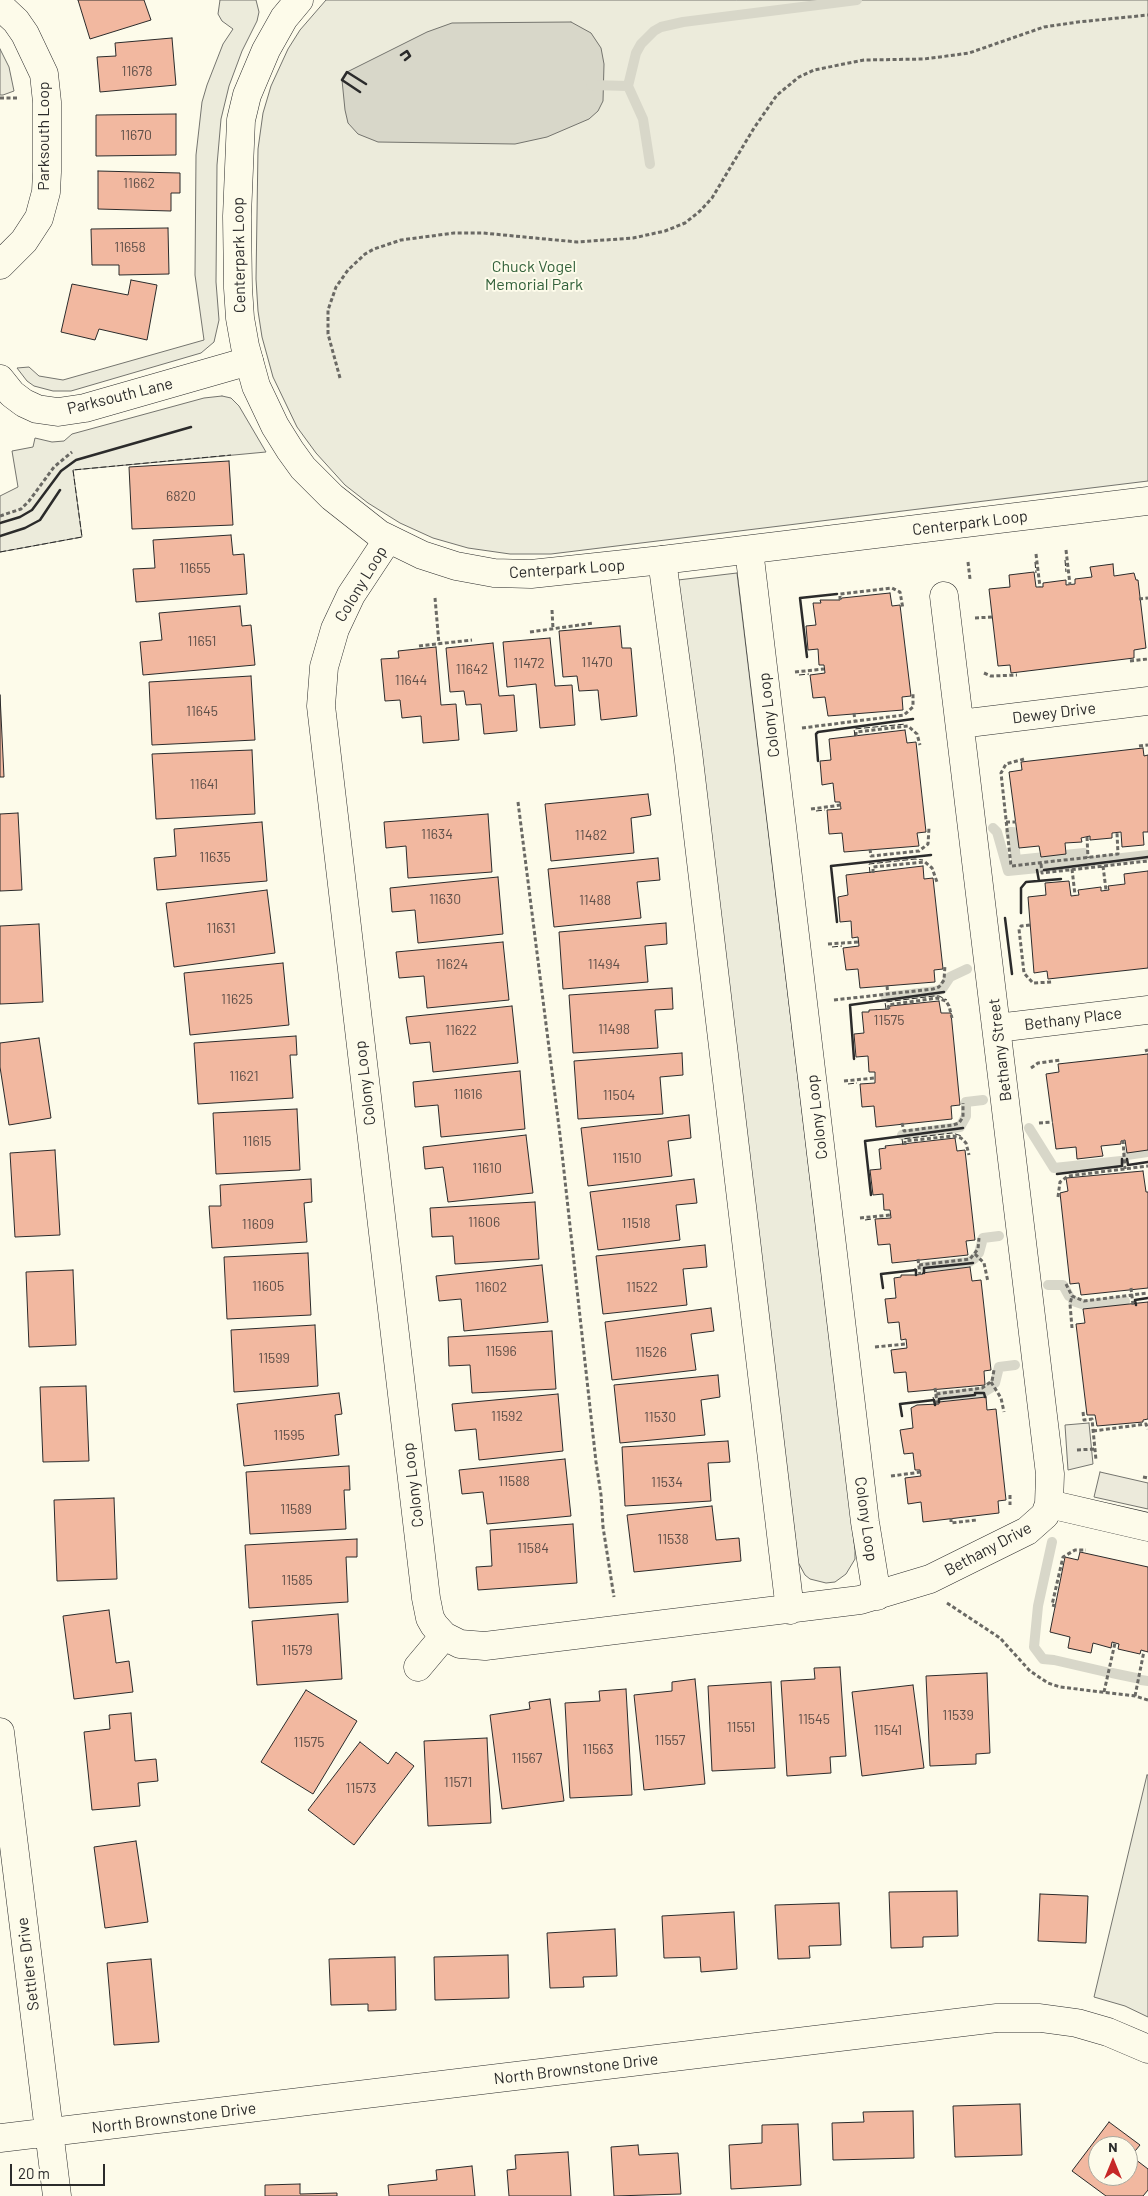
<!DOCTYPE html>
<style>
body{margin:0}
#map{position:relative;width:1148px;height:2196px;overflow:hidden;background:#fdfbea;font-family:Barlow,sans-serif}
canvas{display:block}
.north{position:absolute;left:1088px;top:2136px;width:50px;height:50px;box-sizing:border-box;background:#fdfbea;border:1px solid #a9a89e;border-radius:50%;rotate:0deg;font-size:14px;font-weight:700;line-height:20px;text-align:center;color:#2b2b2b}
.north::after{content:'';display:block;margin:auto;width:18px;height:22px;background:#c62828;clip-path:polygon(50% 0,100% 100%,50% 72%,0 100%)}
.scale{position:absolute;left:10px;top:2164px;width:95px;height:22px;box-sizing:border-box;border:2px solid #2b2b2b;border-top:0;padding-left:6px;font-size:15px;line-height:18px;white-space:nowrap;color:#2b2b2b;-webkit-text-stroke:4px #fdfbea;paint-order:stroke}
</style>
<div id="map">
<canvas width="1148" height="2196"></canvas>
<div class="north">N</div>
<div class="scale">20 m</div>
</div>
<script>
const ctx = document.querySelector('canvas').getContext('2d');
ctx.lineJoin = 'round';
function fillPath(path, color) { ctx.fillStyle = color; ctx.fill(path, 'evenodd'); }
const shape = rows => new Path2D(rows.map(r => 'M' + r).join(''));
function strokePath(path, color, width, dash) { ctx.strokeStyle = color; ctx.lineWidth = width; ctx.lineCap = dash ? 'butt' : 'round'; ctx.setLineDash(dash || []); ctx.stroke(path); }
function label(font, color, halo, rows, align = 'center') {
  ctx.font = font + ' Barlow,sans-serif'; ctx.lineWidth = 4; ctx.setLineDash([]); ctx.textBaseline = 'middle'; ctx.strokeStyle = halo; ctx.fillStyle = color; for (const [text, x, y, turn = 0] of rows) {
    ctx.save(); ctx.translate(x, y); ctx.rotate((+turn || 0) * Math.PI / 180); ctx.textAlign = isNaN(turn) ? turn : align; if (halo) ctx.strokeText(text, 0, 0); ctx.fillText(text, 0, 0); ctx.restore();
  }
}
const green = shape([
 [220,0,256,0,259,12,257,21,242,51,229,86,221,119,217,165,216,282,219,320,214,342,201,353,71,391,53,391,34,386,27,381,17,368,29,367,39,376,63,380,204,340,195,275,196,155,202,102,207,85,223,44,233,29,222,21,218,14,220,0],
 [326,0,1148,0,1148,481,551,554,510,554,468,548,433,538,400,523,368,503,345,485,316,453,297,427,273,377,262,337,258,311,256,279,258,149,263,113,271,86,288,49,300,30,326,0],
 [0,49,9,67,14,91,3,95,0,95,0,49],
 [222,396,231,398,239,406,266,452,73,470,82,537,0,552,0,496,18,487,12,451,33,447,35,438,52,442,64,441,72,434,204,398,222,396],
 [737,573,855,1550,855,1559,846,1574,835,1582,826,1583,810,1579,805,1575,798,1562,678,580,737,573],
 [1147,1775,1148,1775,1148,2017,1125,2006,1094,1997,1147,1775]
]);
const parking = shape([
 [1089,1423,1093,1464,1068,1470,1065,1425,1089,1423],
 [1100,1472,1148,1483,1148,1509,1094,1497,1100,1472]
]);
const water = shape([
 [571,22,591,33,601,48,604,64,603,101,598,111,589,119,547,137,515,144,378,142,358,134,348,123,345,110,342,80,347,72,427,32,452,23,571,22]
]);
const stream = shape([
 [591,85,628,86],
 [650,164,643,119,628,86,636,53,641,44,654,31,661,27,683,22,857,0],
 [993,828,997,832,1008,871,1038,868],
 [1010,832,1013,832,1016,860,1084,853],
 [1045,867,1148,855],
 [886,997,936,991,942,989,950,977,967,969],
 [1029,1128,1054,1168,1121,1161],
 [902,1135,960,1127,966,1116,966,1102,983,1100],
 [1127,1155,1148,1152],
 [979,1253,983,1238,999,1236],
 [924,1267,969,1262,975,1258],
 [1048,1285,1063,1285,1069,1296],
 [1073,1301,1085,1305,1125,1301],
 [995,1383,999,1367,1015,1365],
 [939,1396,984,1392,992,1387],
 [1052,1542,1038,1606,1034,1647,1043,1659,1054,1660,1106,1672],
 [1112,1673,1136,1678],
 [1141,1680,1148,1681]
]);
const building = shape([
 [78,0,144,0,151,20,90,39,78,0],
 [172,38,176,85,100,92,97,57,116,56,115,43,172,38],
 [176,114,176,155,96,156,96,115,176,114],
 [98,171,180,173,180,193,171,193,171,211,98,209,98,171],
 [168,228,169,274,119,275,119,265,92,265,91,229,168,228],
 [131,280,157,285,147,340,99,329,95,340,61,332,72,284,128,295,131,280],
 [229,461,233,525,132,529,129,467,229,461],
 [231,535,233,555,244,554,247,594,136,602,133,569,155,568,153,540,231,535],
 [1113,564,1114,576,1134,573,1136,580,1138,580,1146,648,1134,650,1134,658,1011,673,1010,665,998,666,989,589,1010,587,1009,575,1034,572,1036,587,1043,587,1043,583,1066,580,1066,585,1075,584,1075,579,1092,577,1090,567,1113,564],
 [890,593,892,606,900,605,911,696,902,697,903,710,828,716,825,697,813,698,810,675,825,673,824,665,819,665,818,649,808,650,806,626,816,625,813,603,821,603,820,600,840,600,842,598,890,593],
 [240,606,242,626,251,625,255,665,143,675,140,642,162,640,159,613,240,606],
 [620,626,622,648,631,648,637,716,601,720,598,690,579,691,577,676,563,677,559,631,620,626],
 [550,638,555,686,572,685,575,725,540,728,536,684,507,687,503,642,550,638],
 [493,643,499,696,514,695,517,731,484,734,481,704,466,705,464,691,450,692,446,648,493,643],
 [436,647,441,705,456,704,459,740,423,743,421,716,402,718,400,700,385,701,381,659,399,658,398,651,436,647],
 [251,676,255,740,152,745,149,682,251,676],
 [0,695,4,777,0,777,0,695],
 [905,730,907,743,916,742,926,832,917,833,919,846,844,852,842,833,829,834,827,810,841,809,840,802,835,802,833,783,822,785,820,761,831,760,829,739,905,730],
 [1143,748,1144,756,1148,755,1148,832,1143,832,1144,845,1122,847,1121,832,1112,833,1112,838,1090,840,1090,836,1081,838,1082,842,1065,843,1066,854,1041,857,1039,846,1019,848,1009,772,1022,770,1021,762,1143,748],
 [252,750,255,814,156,819,152,754,252,750],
 [648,794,651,815,631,818,634,853,551,861,545,804,648,794],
 [18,813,22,890,0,891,0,814,18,813],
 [488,814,492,872,408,878,406,846,386,848,384,822,488,814],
 [262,822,267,881,157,890,154,858,176,856,174,829,262,822],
 [658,858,660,880,637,882,641,918,554,927,548,869,658,858],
 [923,866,924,879,933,878,943,969,934,970,935,982,860,988,858,969,846,970,843,948,859,946,858,937,852,938,851,921,840,922,838,897,848,895,846,875,923,866],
 [1148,871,1148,968,1048,979,1047,971,1034,973,1028,897,1046,895,1045,883,1069,881,1071,896,1079,895,1078,890,1101,887,1101,891,1109,890,1108,886,1125,884,1124,874,1148,871],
 [498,877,503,934,418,943,415,910,392,912,390,888,498,877],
 [267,890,275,953,174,967,166,903,267,890],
 [666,923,667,944,645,946,648,982,563,989,559,932,666,923],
 [39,924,43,1002,0,1004,0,926,39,924],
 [503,942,509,1000,427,1008,424,976,399,978,396,952,503,942],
 [283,963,289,1025,190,1035,184,973,283,963],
 [672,988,673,1009,655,1010,658,1048,573,1053,569,995,672,988],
 [939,1001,941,1013,951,1013,960,1105,951,1106,952,1119,876,1127,874,1106,862,1107,860,1084,875,1083,875,1072,869,1072,868,1056,856,1057,854,1034,864,1033,862,1012,869,1012,869,1010,889,1009,890,1006,939,1001],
 [512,1006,518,1063,433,1072,430,1042,410,1044,406,1017,512,1006],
 [296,1036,297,1055,290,1055,293,1098,198,1104,194,1043,296,1036],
 [39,1038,51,1118,9,1125,0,1067,0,1043,39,1038],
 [682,1053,683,1075,660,1077,663,1114,578,1119,574,1061,682,1053],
 [1148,1054,1148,1150,1127,1153,1125,1140,1121,1141,1121,1144,1101,1146,1103,1156,1077,1159,1076,1147,1056,1149,1046,1074,1059,1072,1058,1064,1148,1054],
 [520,1071,525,1129,441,1137,438,1105,415,1107,413,1082,520,1071],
 [297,1109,300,1170,216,1174,213,1113,297,1109],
 [689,1115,691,1138,668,1141,672,1176,588,1186,581,1128,689,1115],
 [526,1135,533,1193,448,1202,443,1167,425,1169,423,1147,526,1135],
 [955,1138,957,1151,965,1150,975,1240,966,1241,968,1255,892,1263,890,1244,878,1245,875,1219,891,1218,890,1210,884,1210,883,1194,873,1195,870,1170,881,1169,879,1149,886,1148,885,1146,955,1138],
 [55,1150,60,1235,15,1237,10,1153,55,1150],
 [1143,1171,1146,1192,1148,1192,1148,1288,1081,1295,1079,1283,1070,1284,1060,1193,1068,1191,1066,1178,1143,1171],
 [311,1179,312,1202,304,1203,307,1242,212,1248,209,1206,221,1206,220,1185,311,1179],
 [694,1179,697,1203,676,1205,680,1240,598,1250,590,1192,694,1179],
 [535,1202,539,1259,455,1264,453,1236,432,1237,430,1208,535,1202],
 [705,1245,707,1267,683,1269,687,1305,603,1314,596,1256,705,1245],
 [308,1253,311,1315,227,1319,224,1257,308,1253],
 [542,1265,548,1322,464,1331,461,1299,439,1301,436,1276,542,1265],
 [970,1267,972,1281,981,1280,991,1370,984,1371,985,1385,908,1392,906,1372,894,1373,891,1350,907,1348,906,1339,901,1340,899,1322,888,1323,885,1299,896,1298,894,1278,901,1277,901,1275,916,1275,923,1274,922,1273,970,1267],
 [73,1270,76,1345,29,1347,26,1272,73,1270],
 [1148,1302,1148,1419,1143,1420,1143,1422,1097,1426,1095,1415,1087,1415,1076,1324,1085,1323,1083,1309,1148,1302],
 [711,1308,714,1331,691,1334,696,1370,612,1380,605,1322,711,1308],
 [315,1325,318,1386,234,1392,231,1330,315,1325],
 [552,1331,556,1389,472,1393,470,1365,449,1366,448,1337,552,1331],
 [718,1375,720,1397,701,1400,705,1435,620,1443,614,1385,718,1375],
 [86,1386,89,1461,43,1462,40,1387,86,1386],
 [339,1393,342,1414,335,1415,339,1455,244,1466,237,1404,339,1393],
 [558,1394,563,1451,479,1460,476,1429,455,1431,452,1404,558,1394],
 [986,1397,987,1410,996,1409,1006,1500,998,1501,999,1513,923,1522,921,1502,908,1504,905,1478,921,1476,920,1470,915,1470,913,1453,904,1454,900,1430,913,1428,911,1408,917,1405,939,1404,939,1402,986,1397],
 [728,1441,730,1462,708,1463,711,1501,625,1506,622,1447,728,1441],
 [565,1459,571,1516,487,1524,483,1492,462,1494,459,1470,565,1459],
 [349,1466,350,1490,344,1490,346,1529,250,1534,246,1472,349,1466],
 [114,1498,117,1579,57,1581,54,1500,114,1498],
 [712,1506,716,1540,739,1538,741,1561,634,1572,627,1515,712,1506],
 [573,1524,577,1583,478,1590,476,1567,492,1566,490,1530,573,1524],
 [357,1539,357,1557,346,1557,348,1602,249,1608,245,1545,357,1539],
 [1080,1552,1148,1567,1148,1652,1141,1650,1140,1654,1118,1649,1119,1644,1112,1642,1111,1648,1093,1643,1091,1653,1068,1648,1070,1637,1050,1632,1065,1557,1078,1560,1080,1552],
 [109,1610,116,1663,129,1661,133,1692,74,1699,63,1616,109,1610],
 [338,1614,342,1679,257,1685,252,1621,338,1614],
 [840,1667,846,1756,830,1757,831,1773,787,1776,781,1681,815,1679,814,1668,840,1667],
 [987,1673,990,1753,976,1754,976,1764,930,1766,926,1676,987,1673],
 [695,1679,705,1784,644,1790,634,1695,672,1691,672,1682,695,1679],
 [771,1682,775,1768,712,1771,708,1686,771,1682],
 [913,1685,924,1768,862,1776,852,1692,913,1685],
 [626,1689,632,1795,570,1798,565,1703,600,1701,599,1691,626,1689],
 [306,1690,357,1721,313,1794,261,1762,306,1690],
 [550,1699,564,1801,502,1809,490,1715,530,1709,529,1702,550,1699],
 [131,1713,135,1761,156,1759,158,1781,138,1783,140,1806,92,1810,84,1732,110,1729,109,1715,131,1713],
 [487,1738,491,1823,428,1826,424,1741,487,1738],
 [360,1742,388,1764,396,1752,414,1766,354,1845,308,1810,360,1742],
 [136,1841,148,1922,105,1928,94,1847,136,1841],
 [957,1891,958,1936,923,1937,923,1947,891,1948,889,1892,957,1891],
 [1040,1894,1088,1896,1086,1943,1038,1941,1040,1894],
 [839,1903,841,1945,809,1946,810,1958,778,1959,775,1905,839,1903],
 [734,1912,737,1969,701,1972,700,1957,664,1958,662,1916,734,1912],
 [615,1929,617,1976,583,1977,584,1987,550,1988,547,1933,615,1929],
 [508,1955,509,1998,435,2000,434,1957,508,1955],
 [395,1957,396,2010,368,2011,368,2004,331,2005,329,1959,395,1957],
 [151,1959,159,2042,114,2045,107,1963,151,1959],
 [1020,2104,1022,2155,955,2157,953,2106,1020,2104],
 [913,2111,914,2158,833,2160,832,2123,864,2122,863,2112,913,2111],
 [1109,2122,1140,2145,1131,2156,1148,2169,1148,2190,1143,2196,1106,2196,1072,2171,1109,2122],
 [1098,2146,1128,2146,1128,2176,1098,2176,1098,2146],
 [798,2124,801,2185,731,2189,729,2145,762,2143,762,2125,798,2124],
 [638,2145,639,2155,678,2153,681,2194,614,2196,611,2147,638,2145],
 [568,2152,571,2196,509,2196,507,2170,516,2169,515,2155,568,2152],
 [472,2166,475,2196,389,2196,388,2185,437,2180,436,2170,472,2166],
 [300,2184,300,2194,337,2193,337,2196,265,2196,265,2185,300,2184]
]);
const path = shape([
 [0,98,17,98],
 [340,378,328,334,328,310,336,287,348,270,365,254,374,249,401,240,454,233,483,233,577,242,633,238,665,231,685,223,700,211,712,198,754,128,777,95,799,77,814,70,864,60,924,59,955,55,969,53,1044,27,1078,22,1148,15],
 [0,516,21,509,29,501,54,467,72,452],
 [1066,550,1070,585],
 [1036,554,1040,587],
 [968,562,970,579],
 [435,598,439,644],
 [1139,599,1148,598],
 [840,600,840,594,892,588,900,592,903,609],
 [552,610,553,629],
 [975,618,992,617],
 [530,632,594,623],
 [419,646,472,640],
 [1130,661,1148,659],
 [795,672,824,669],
 [984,673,991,676,1017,675],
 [854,713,855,721],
 [802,728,904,715,913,707,913,692],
 [856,736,856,732,908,726,917,734,920,745],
 [1139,746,1148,745],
 [1024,759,1006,764,1001,773,1011,866,1118,854,1117,833],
 [518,802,560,1135,596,1462,601,1495,603,1527,614,1597],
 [811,809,841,805],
 [1006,822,1016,822],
 [1087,837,1088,858],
 [870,849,871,856,919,851,928,844,929,828],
 [1041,864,1042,873,1148,861],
 [1103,866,1106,890],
 [1072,869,1075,895],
 [873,873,873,867,925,862,932,868,937,882],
 [1030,925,1021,926,1019,929,1024,973,1033,983,1052,982],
 [828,944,858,942],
 [887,986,888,994],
 [834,1000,933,989,939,987,944,980,945,965],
 [889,1009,888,1005,937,998,946,1001,949,1006,952,1018],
 [1145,1051,1148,1050],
 [1031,1068,1038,1063,1061,1060],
 [844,1081,875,1078],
 [902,1123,904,1131,953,1125,959,1123,963,1117,963,1103],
 [1039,1123,1053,1122],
 [1123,1140,1125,1169],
 [905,1145,905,1141,953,1136,961,1138,966,1143,969,1155],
 [1058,1197,1060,1182,1068,1176,1148,1166],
 [860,1218,890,1215],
 [975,1254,984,1263,988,1282],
 [918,1259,920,1275],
 [919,1265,970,1259,978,1249,979,1238],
 [1066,1284,1072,1296,1084,1301,1148,1293],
 [1131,1288,1133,1305],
 [1072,1328,1070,1304,1072,1296],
 [875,1347,906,1344],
 [991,1382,1001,1398,1004,1412],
 [935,1388,936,1394,982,1388,992,1381,994,1370],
 [936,1394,937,1404],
 [1083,1412,1084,1420,1092,1419,1096,1460],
 [1093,1431,1146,1424,1148,1429],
 [1077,1450,1094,1449],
 [891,1476,921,1472],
 [1143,1477,1148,1478],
 [1010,1495,1010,1505],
 [951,1518,951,1523,977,1520],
 [947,1603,1000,1638,1030,1671,1048,1683,1060,1687,1135,1696,1148,1700],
 [1056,1606,1052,1605,1063,1557,1075,1550,1086,1550],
 [1104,1692,1115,1643],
 [1135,1696,1144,1651]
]);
const street = shape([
 [0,6,16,21,25,34,44,74,47,102,47,172,46,192,39,218,24,241,0,265],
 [0,379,12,394,24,403,37,409,58,412,85,408,249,361],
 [388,539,351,595,335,629,324,667,321,706,426,1598,430,1618,434,1625,444,1636,460,1644,485,1646,860,1600,930,1579,1027,1531,1045,1515,1049,1504,1148,1527],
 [749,550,865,1522,877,1596],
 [662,560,688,752,790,1610],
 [944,596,1050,1474,1049,1504],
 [960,724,1148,701],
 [997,1028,1148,1010],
 [418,1667,444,1636],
 [0,1732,57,2196],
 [0,2138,997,2018,1040,2018,1077,2023,1108,2032,1148,2049]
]);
const secondary = shape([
 [299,0,284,18,266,50,247,95,241,120,237,216,238,288,240,318,245,346,256,386,275,426,290,450,303,468,332,497,379,534,422,555,456,566,494,573,531,574,662,560,1148,501]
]);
const fence = shape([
 [0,552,82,537,73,470,231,455],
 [1065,560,1066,572],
 [1035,562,1036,573],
 [799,675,809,674],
 [855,736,854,729,906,724],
 [816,811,825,810],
 [1044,870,1148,857],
 [870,873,869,864,915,859,923,860],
 [832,947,842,946],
 [886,1009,885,1002,934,996,939,996,947,1000],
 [848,1084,857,1083],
 [903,1145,902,1139,952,1133,962,1136],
 [865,1220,872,1219],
 [915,1268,916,1275],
 [933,1397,935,1405]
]);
const wall = shape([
 [401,55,407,51,410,56,405,60],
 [360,92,342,80,347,72,366,84],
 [0,523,20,517,32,510,61,471,76,460,191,427],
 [0,536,25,528,40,520,60,490],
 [807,657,800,598,837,594],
 [818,761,816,734,818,732,913,719],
 [1037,870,1039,881],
 [1044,870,1148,857],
 [1021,913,1021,888,1026,882,1061,879],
 [1005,918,1012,974],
 [837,922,831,866,931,855],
 [854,1059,850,1005,944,992],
 [1127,1159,1128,1165,1148,1162],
 [1057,1174,1122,1166,1122,1159],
 [871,1195,865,1141,963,1128],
 [924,1273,924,1268,973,1263],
 [883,1288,881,1274,916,1270,916,1275],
 [1136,1305,1135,1300,1148,1298],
 [939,1402,939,1399,975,1395,975,1393,984,1393,985,1397],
 [902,1416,900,1404,934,1400,935,1405]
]);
const numberNames = [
 ["11678",137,71],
 ["11670",136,135],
 ["11662",139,183],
 ["11658",130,247],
 ["6820",181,496],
 ["11655",195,568],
 ["11651",202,641],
 ["11470",597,662],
 ["11472",529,663],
 ["11642",472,669],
 ["11644",411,680],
 ["11645",202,711],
 ["11641",204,784],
 ["11634",437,834],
 ["11482",591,835],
 ["11635",215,857],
 ["11630",445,899],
 ["11488",595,900],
 ["11631",221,928],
 ["11624",452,964],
 ["11494",604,964],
 ["11625",237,999],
 ["11575",889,1020],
 ["11498",614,1029],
 ["11622",461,1030],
 ["11621",244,1076],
 ["11616",468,1094],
 ["11504",619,1095],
 ["11615",257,1141],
 ["11510",627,1158],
 ["11610",487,1168],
 ["11606",484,1222],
 ["11518",636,1223],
 ["11609",258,1224],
 ["11605",268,1286],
 ["11602",491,1287],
 ["11522",642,1287],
 ["11596",501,1351],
 ["11526",651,1352],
 ["11599",274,1358],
 ["11592",507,1416],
 ["11530",660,1417],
 ["11595",289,1435],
 ["11588",514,1481],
 ["11534",667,1482],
 ["11589",296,1509],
 ["11538",673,1539],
 ["11584",533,1548],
 ["11585",297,1580],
 ["11579",297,1650],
 ["11539",958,1715],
 ["11545",814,1719],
 ["11551",741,1727],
 ["11541",888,1730],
 ["11557",670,1740],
 ["11575",309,1742],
 ["11563",598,1749],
 ["11567",527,1758],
 ["11571",458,1782],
 ["11573",361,1788]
];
const streetNames = [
 ["Parksouth Loop",44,136,-90],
 ["Centerpark Loop",239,255,-91],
 ["Parksouth Lane",120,396,-14],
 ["Centerpark Loop",970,523,-7],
 ["Centerpark Loop",567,569,-4],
 ["Colony Loop",361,584,-59],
 ["Dewey Drive",1054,713,-7],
 ["Colony Loop",769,715,-97],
 ["Bethany Place",1073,1019,-7],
 ["Bethany Street",1000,1050,-97],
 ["Colony Loop",365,1083,-97],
 ["Colony Loop",817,1117,-97],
 ["Colony Loop",413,1485,-97],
 ["Colony Loop",866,1519,82],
 ["Bethany Drive",988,1549,-28],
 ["Settlers Drive",28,1964,-97],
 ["North Brownstone Drive",576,2069,-7],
 ["North Brownstone Drive",174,2118,-7]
];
const parkNames = [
 ["Chuck Vogel",534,267],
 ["Memorial Park",534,285]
];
fillPath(green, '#ecebdb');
strokePath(green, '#74746e', 1);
fillPath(parking, '#eceadb');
strokePath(parking, '#74746e', 1);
fillPath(water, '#d8d7c9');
strokePath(water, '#74746e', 1);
strokePath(stream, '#d8d7c9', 10);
fillPath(building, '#f2b8a0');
strokePath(building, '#2b2b2b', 1);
strokePath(street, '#2b2b2b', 29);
strokePath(secondary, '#2b2b2b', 29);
strokePath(path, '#6a6964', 3, [4, 2.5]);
strokePath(street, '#fdfbea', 28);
strokePath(secondary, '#fdfbea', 28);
strokePath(fence, '#2b2b2b', 1, [6, 2.5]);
strokePath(wall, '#2b2b2b', 2.5);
label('14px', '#5d4e48', null, numberNames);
label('16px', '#2b2b2b', '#fdfbea', streetNames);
label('16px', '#34623c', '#fdfbea', parkNames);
</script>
